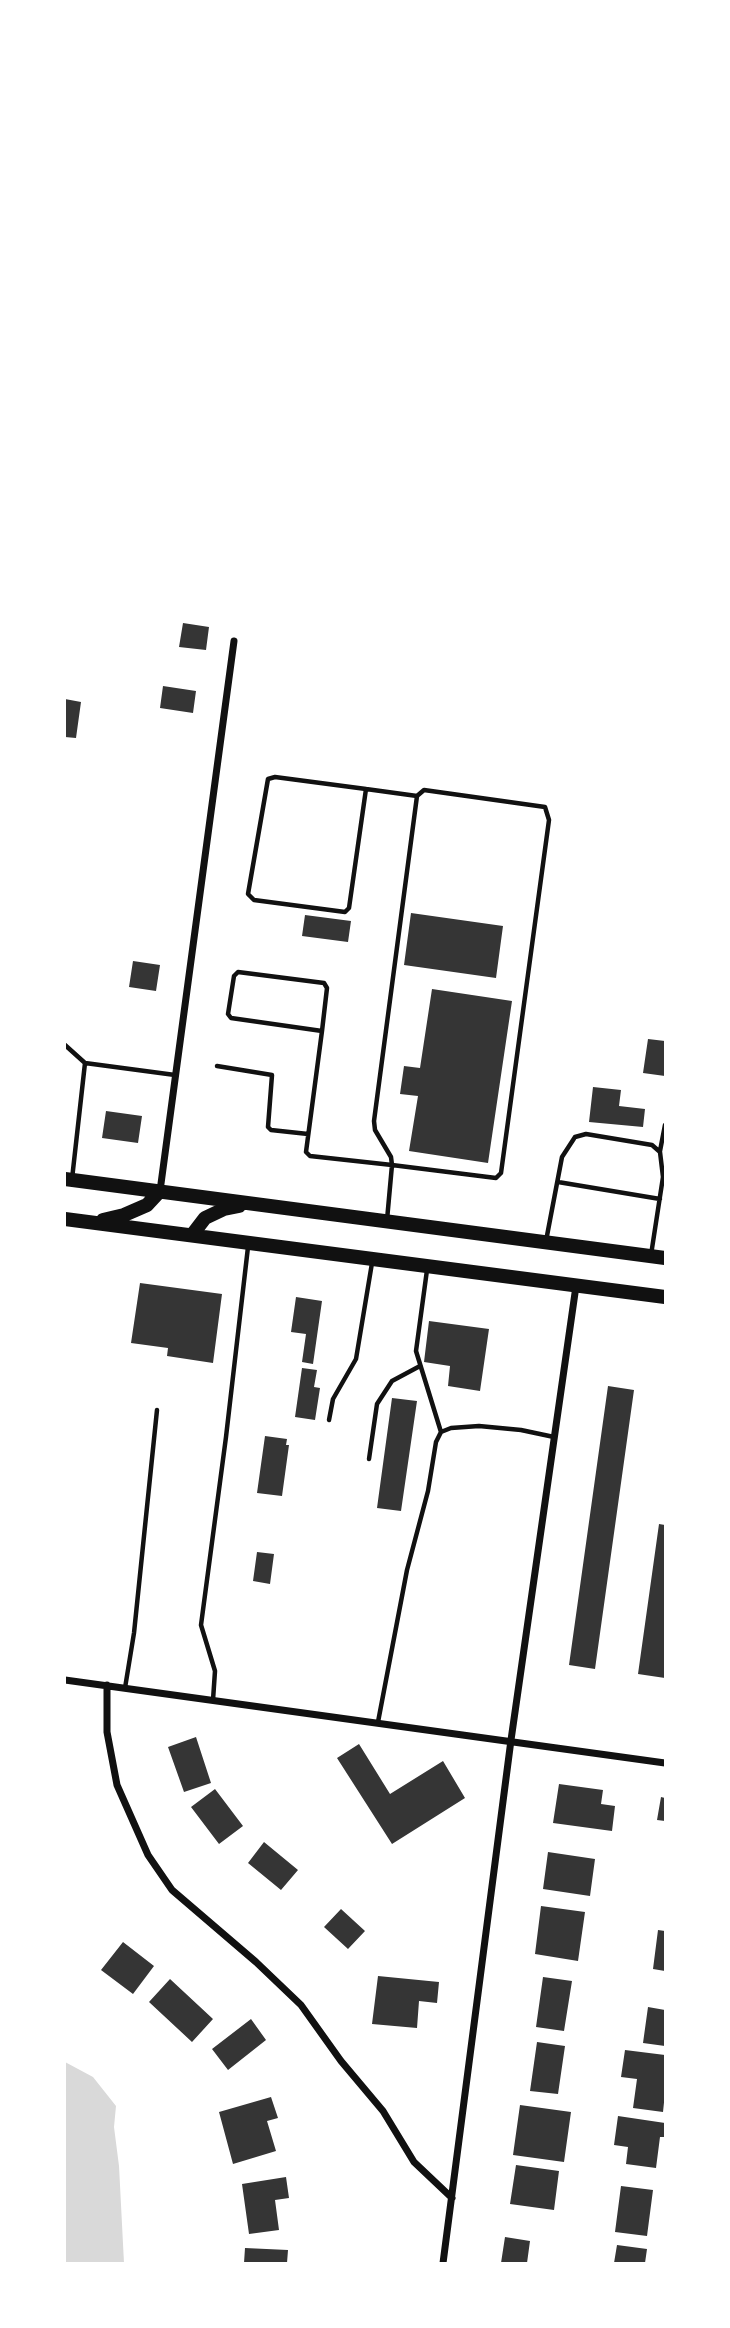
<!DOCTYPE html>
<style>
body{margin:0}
#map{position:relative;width:730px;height:2328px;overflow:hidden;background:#fff;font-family:"Work Sans",sans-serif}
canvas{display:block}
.frame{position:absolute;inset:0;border:66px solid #fff;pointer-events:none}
</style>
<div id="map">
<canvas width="730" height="2328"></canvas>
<div class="frame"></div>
</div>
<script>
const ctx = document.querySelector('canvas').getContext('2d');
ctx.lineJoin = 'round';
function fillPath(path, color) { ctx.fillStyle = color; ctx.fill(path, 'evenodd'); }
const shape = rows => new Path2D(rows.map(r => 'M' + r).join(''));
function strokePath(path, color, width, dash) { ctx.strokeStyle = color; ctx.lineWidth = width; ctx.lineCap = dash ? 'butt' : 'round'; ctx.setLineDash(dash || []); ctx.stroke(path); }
const water = shape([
 [65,2062,93,2077,116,2106,114,2127,119,2166,124,2263,65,2263]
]);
const building = shape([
 [183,623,209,627,206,650,179,647],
 [163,686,196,691,193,713,160,708],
 [65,699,81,702,76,738,65,737],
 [411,913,503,926,496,978,404,965],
 [305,915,351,921,348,942,302,936],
 [133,961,160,965,156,991,129,987],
 [432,989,512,1001,488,1163,409,1151,418,1096,400,1094,404,1066,420,1068],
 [648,1039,665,1041,665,1076,643,1073],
 [593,1087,621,1090,619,1106,645,1109,643,1127,589,1122],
 [106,1111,142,1116,138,1143,102,1138],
 [140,1283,222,1294,213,1363,167,1356,168,1348,131,1343],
 [296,1297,322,1301,313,1364,302,1362,306,1334,291,1332],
 [429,1321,489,1329,480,1391,448,1386,450,1366,424,1362],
 [302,1368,317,1370,314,1387,320,1388,315,1420,295,1417],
 [608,1386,634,1390,595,1669,569,1665],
 [392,1398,417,1401,401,1511,377,1508],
 [265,1436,287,1439,286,1445,289,1445,282,1496,257,1493],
 [659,1524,665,1525,665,1678,638,1674],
 [257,1552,274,1554,270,1584,253,1581],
 [196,1737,211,1783,184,1792,168,1747],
 [359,1744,390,1794,443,1761,465,1798,392,1844,337,1758],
 [559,1784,603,1790,601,1804,615,1806,612,1831,553,1823],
 [215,1789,243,1826,219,1844,191,1807],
 [661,1797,665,1798,665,1821,657,1820],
 [264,1842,298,1870,281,1890,248,1863],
 [548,1852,595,1859,590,1896,543,1889],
 [541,1906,585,1912,578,1961,535,1954],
 [341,1909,365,1931,348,1949,324,1927],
 [658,1930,665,1931,665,1971,653,1969],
 [123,1942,154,1966,133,1994,101,1970],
 [378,1976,439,1982,437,2003,419,2001,417,2028,372,2024],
 [543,1977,572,1981,564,2031,536,2027],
 [170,1979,213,2019,192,2042,149,2002],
 [648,2007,665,2010,665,2046,643,2043],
 [251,2019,266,2040,228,2070,212,2049],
 [537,2042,565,2046,558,2094,530,2091],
 [625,2050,665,2055,665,2093,663,2112,633,2108,637,2079,621,2077],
 [271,2097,278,2118,267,2121,276,2151,233,2164,219,2112],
 [520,2105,571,2112,564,2162,513,2155],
 [618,2116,665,2123,665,2137,660,2137,656,2168,626,2164,628,2147,614,2145],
 [516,2165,559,2171,554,2210,510,2204],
 [286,2177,289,2198,275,2200,279,2230,249,2234,242,2184],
 [621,2186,653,2190,647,2236,615,2232],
 [505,2237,530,2241,527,2263,501,2263],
 [617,2245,647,2249,645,2263,614,2263],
 [245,2248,288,2250,287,2263,244,2263]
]);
const service = shape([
 [366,789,349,908,345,912,254,900,248,894,268,779,275,777,366,789,417,796],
 [322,1031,231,1018,228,1014,234,976,238,972,324,983,327,988,322,1031,306,1152,310,1156,392,1165,496,1178,501,1173,549,820,545,807,424,790,417,796,374,1121,375,1130,391,1157,392,1165,387,1220],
 [65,1045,85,1063,175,1075],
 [217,1066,272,1075,268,1127,271,1130,308,1134],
 [660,1151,665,1125],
 [72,1179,85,1063],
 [558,1182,660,1199],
 [546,1241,562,1157,575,1137,586,1134,652,1145,660,1152,663,1177,651,1255],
 [427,1270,416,1351,441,1432],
 [329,1420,333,1399,356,1359,372,1263],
 [369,1459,377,1404,392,1381,420,1366],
 [125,1688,134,1633,157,1410],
 [213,1700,215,1671,201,1625,226,1437,248,1247],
 [378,1722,407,1570,428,1491,436,1442,441,1432,451,1428,479,1426,521,1430,554,1437]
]);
const minor = shape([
 [160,1191,234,641],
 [65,1680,665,1763],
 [107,1685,107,1732,117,1785,148,1855,172,1890,256,1962,301,2005,341,2061,383,2111,414,2162,452,2198],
 [443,2263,511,1740,576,1286]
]);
const primary = shape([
 [65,1179,665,1258],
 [65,1219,665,1297],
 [103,1220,124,1215,147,1205,160,1191],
 [192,1235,205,1218,224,1209,239,1206]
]);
fillPath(water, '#d9d9d9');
fillPath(building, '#353535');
strokePath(service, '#111', 4.5);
strokePath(minor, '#111', 7);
strokePath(primary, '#111', 14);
</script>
